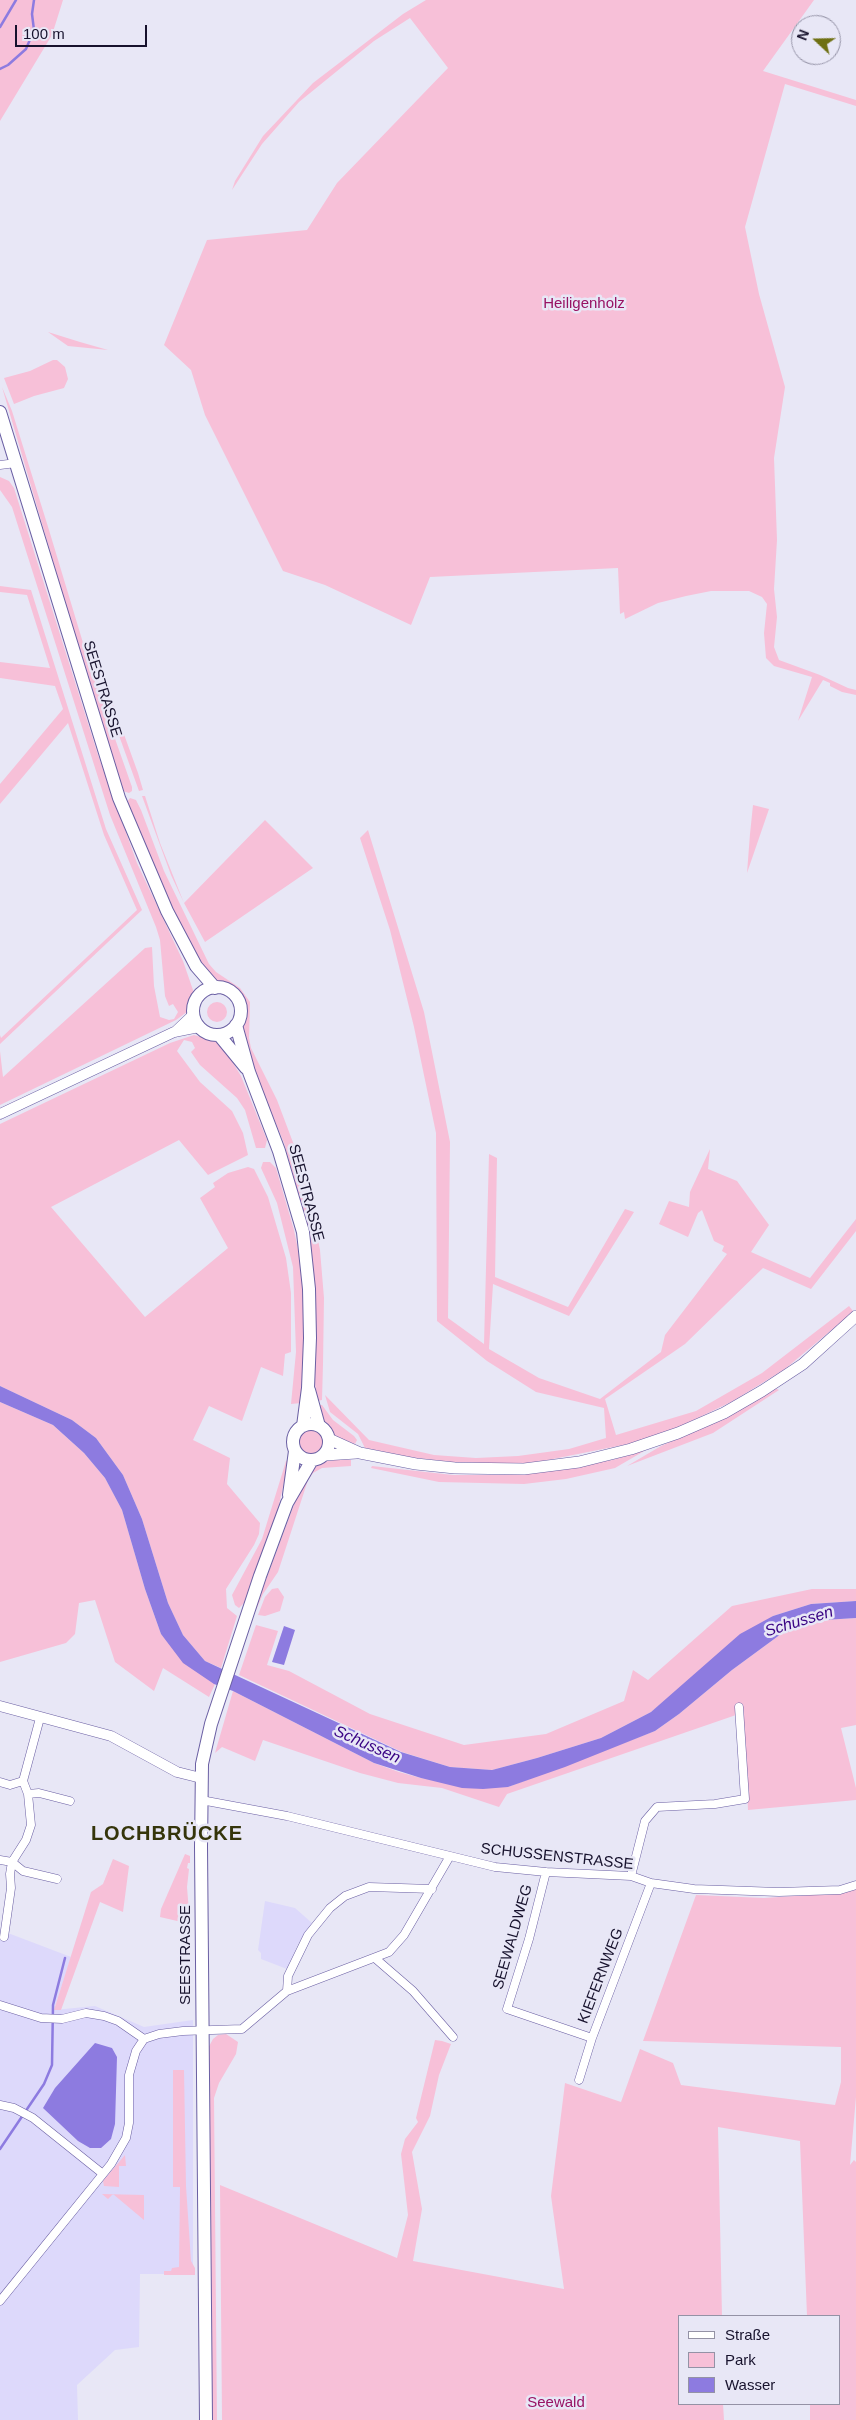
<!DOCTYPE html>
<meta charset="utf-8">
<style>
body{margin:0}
#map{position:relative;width:856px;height:2420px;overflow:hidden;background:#e8e7f6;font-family:Arial,sans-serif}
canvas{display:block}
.legend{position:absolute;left:678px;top:2315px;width:162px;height:90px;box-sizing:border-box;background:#e8e7f6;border:1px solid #9492a6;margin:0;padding:6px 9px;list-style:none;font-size:15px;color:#17122d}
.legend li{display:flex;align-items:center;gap:10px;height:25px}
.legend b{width:25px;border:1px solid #9492a6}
.north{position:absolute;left:791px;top:15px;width:50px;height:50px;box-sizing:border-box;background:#e8e7f6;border:1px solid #9492a6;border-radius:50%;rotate:291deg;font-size:14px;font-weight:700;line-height:20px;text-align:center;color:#17122d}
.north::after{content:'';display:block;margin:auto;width:18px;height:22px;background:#6f7013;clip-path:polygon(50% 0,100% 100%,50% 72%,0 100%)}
.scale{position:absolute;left:15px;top:25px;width:132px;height:22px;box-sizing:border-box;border:2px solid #17122d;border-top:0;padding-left:6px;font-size:15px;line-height:18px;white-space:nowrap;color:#17122d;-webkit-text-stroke:4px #e8e7f6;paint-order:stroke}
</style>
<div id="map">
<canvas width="856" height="2420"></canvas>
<ul class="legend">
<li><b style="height:6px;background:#fff"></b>Straße</li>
<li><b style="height:14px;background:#f7c0d8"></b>Park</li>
<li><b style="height:14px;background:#8d7be0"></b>Wasser</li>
</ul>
<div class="north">N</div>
<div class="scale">100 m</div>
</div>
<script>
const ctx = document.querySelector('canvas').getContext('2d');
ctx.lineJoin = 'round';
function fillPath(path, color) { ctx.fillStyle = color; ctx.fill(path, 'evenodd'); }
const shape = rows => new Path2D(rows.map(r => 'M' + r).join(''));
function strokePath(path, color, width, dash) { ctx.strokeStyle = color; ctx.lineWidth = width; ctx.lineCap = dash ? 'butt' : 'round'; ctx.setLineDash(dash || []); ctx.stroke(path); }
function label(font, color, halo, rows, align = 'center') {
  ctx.font = font + ' Arial,sans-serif'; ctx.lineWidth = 5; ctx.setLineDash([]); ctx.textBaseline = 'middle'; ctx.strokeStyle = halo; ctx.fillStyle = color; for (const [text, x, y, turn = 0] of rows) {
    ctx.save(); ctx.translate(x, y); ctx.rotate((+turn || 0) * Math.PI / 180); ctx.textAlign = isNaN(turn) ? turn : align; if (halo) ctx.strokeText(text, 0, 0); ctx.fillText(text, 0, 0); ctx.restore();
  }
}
const built = shape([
 [265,1901,295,1908,312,1923,298,1944,287,1969,261,1959,261,1953,258,1950],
 [0,1930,71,1957,54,2010,95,2006,144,2027,193,2020,193,2274,140,2274,139,2347,115,2350,77,2385,78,2420,0,2420]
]);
const green = shape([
 [0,0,63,0,52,35,0,121],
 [426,0,814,0,763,71,856,100,856,106,785,84,745,227,759,294,785,387,774,458,777,540,774,589,777,617,774,647,779,660,820,675,848,688,856,690,856,695,842,692,830,686,830,683,823,680,798,721,812,677,774,666,766,658,764,633,767,604,762,597,749,591,711,591,686,596,658,603,625,619,624,612,620,614,618,568,430,577,411,625,325,585,283,571,205,415,191,370,164,345,207,240,307,230,337,183,448,68,410,18,374,41,299,102,262,144,232,190,235,181,263,136,313,83,403,14],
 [48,332,80,342,108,350,68,346],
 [53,360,57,360,65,367,68,379,64,388,34,396,14,404,4,378,30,371],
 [2,387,12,411,49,530,93,676,132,787,132,791,129,793,123,791,91,691],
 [0,477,9,481,14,488,98,755,137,863,183,961,194,993,187,1012,176,1020,0,1105,0,1051,3,1077,145,948,152,947,154,986,160,1017,169,1020,174,1019,178,1012,173,1004,169,1006,165,996,160,940,156,927,110,815,12,507,0,490],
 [0,586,31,590,106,829,142,910,0,1044,0,1035,1,1038,137,910,104,835,68,723,0,804,0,784,63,709,55,686,0,678,0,662,50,668,27,595,0,592],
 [113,704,138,773,143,790,139,791,108,705],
 [142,796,145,796,160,843,184,903,265,820,313,868,205,942,184,903,171,875],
 [130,798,136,800,141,810,164,871,209,964,216,972,240,988,250,1002,249,1038,251,1048,277,1100,297,1153,311,1205,320,1250,324,1298,323,1364,322,1400,317,1401,314,1375,316,1309,305,1217,284,1143,247,1055,241,1027,245,1015,242,1000,231,988,218,983,208,974,184,936,127,802],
 [753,805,769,809,747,873,750,834],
 [368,830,424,1012,450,1142,448,1318,484,1344,489,1154,497,1158,495,1277,568,1307,625,1209,634,1212,569,1316,493,1284,489,1349,539,1378,600,1399,661,1352,665,1335,727,1254,722,1251,724,1246,714,1241,702,1210,698,1213,688,1237,659,1224,669,1201,689,1207,690,1192,710,1149,708,1169,737,1181,769,1225,751,1252,810,1278,856,1219,856,1231,811,1289,763,1268,685,1344,605,1399,616,1435,696,1411,762,1373,849,1306,853,1311,847,1317,785,1369,733,1401,677,1428,638,1442,523,1465,451,1462,409,1457,365,1448,358,1434,330,1412,325,1395,369,1440,434,1455,476,1458,518,1456,569,1449,606,1438,604,1408,536,1392,487,1361,437,1321,436,1133,414,1027,390,930,360,838],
 '207 1012a10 10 0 1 1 20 0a10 10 0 1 1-20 0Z',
 [194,1035,215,1041,227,1053,241,1076,267,1140,265,1148,256,1148,245,1110,237,1098,200,1065,191,1052,195,1048,192,1042,184,1040,177,1051,200,1082,232,1111,243,1133,248,1155,208,1175,179,1140,51,1207,145,1317,228,1248,200,1198,215,1187,213,1183,228,1173,248,1167,254,1169,268,1197,286,1258,291,1293,291,1352,285,1354,283,1376,261,1367,242,1421,209,1406,193,1440,230,1458,227,1484,260,1523,259,1534,254,1545,226,1589,227,1608,237,1616,221,1668,205,1661,183,1635,168,1603,142,1519,123,1475,96,1438,72,1420,0,1386,0,1124,170,1043],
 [263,1162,270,1162,276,1168,294,1230,301,1264,305,1332,301,1403,291,1404,296,1352,293,1267,277,1203,261,1168],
 [775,1388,779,1390,713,1433,627,1466,661,1446,733,1413],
 [0,1402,53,1425,84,1453,105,1478,122,1510,145,1589,161,1634,215,1684,209,1697,163,1668,154,1691,115,1662,95,1600,79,1603,75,1634,66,1643,0,1662],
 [318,1405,322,1405,333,1420,354,1436,357,1440,355,1444,336,1437,323,1420],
 '297 1442a14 14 0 1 1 28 0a14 14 0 1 1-28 0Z',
 [646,1450,615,1468,566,1479,524,1484,439,1482,371,1468,372,1466,453,1475,500,1475,537,1473,612,1460],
 [289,1459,277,1514,244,1603,239,1608,235,1605,232,1595,262,1539,286,1461],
 [342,1459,351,1460,351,1466,322,1468,313,1473,308,1480,278,1572,263,1594,256,1610,255,1609,301,1486,313,1468,321,1462],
 [278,1588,284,1597,280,1611,265,1616,258,1615,265,1597,272,1589],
 [812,1589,856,1589,856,1601,811,1604,773,1616,651,1712,601,1738,537,1758,492,1770,450,1767,402,1752,239,1675,256,1625,278,1631,267,1665,289,1671,370,1714,464,1745,546,1734,624,1701,633,1670,648,1680,732,1606],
 [856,1618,856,1725,841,1728,856,1788,856,1800,748,1810,743,1704,735,1705,736,1715,507,1794,499,1807,442,1788,398,1783,360,1773,263,1740,255,1761,222,1747,215,1753,233,1691,374,1763,399,1772,421,1778,508,1787,655,1731,679,1714,732,1670,781,1634,824,1620],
 [185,1854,190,1856,190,1863,188,1863,187,1868,189,1869,187,1887,190,1924,160,1917,161,1909],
 [113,1859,129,1866,123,1912,100,1902,61,2010,54,2010,91,1892,103,1884],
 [856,1887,856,2097,850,2165,854,2160,856,2162,856,2420,810,2420,810,2404,840,2404,840,2316,807,2316,800,2141,718,2127,722,2316,680,2316,680,2404,723,2404,724,2420,222,2420,220,2185,397,2258,408,2215,401,2154,405,2139,418,2122,416,2118,435,2040,442,2041,451,2044,439,2075,430,2116,412,2152,422,2209,413,2261,564,2289,551,2196,565,2083,621,2102,640,2049,673,2063,681,2085,835,2105,841,2082,841,2047,643,2041,696,1895,764,1898,841,1893],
 [226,2034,238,2042,236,2054,219,2083,214,2098,217,2420,212,2420,207,2050,213,2039,218,2035],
 [173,2070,184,2070,186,2186,191,2261,195,2268,195,2275,164,2275,164,2271,171,2271,172,2268,179,2267,180,2187,173,2187],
 [125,2155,126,2166,119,2166,119,2187,104,2186,103,2181],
 [102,2194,144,2195,144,2220,113,2194,108,2199]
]);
const water = shape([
 [0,1386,72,1420,96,1438,123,1475,142,1519,168,1603,183,1635,205,1661,401,1752,450,1767,492,1770,537,1758,601,1738,651,1712,740,1634,773,1616,811,1604,856,1601,856,1618,824,1620,781,1634,732,1670,679,1714,655,1731,565,1767,508,1787,483,1789,462,1788,421,1778,374,1763,233,1691,214,1684,183,1663,161,1634,145,1589,122,1510,105,1478,84,1453,53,1425,0,1402],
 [284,1626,295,1630,284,1665,272,1662],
 [95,2043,112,2048,117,2057,115,2124,111,2139,101,2148,90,2148,78,2141,43,2108,55,2088]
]);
const stream = shape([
 [0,27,16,0],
 [0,69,8,65,26,49,34,30,32,14,34,0],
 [0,2149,44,2084,52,2065,53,2005,65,1958]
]);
const minor = shape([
 [0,465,16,463],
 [0,1782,10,1785,23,1781],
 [28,1794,39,1793,70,1801],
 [201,1800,287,1816,495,1867,546,1872,631,1876,651,1883,694,1889,779,1892,840,1890,856,1885],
 [0,1860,12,1862,26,1840,31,1825,28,1794,23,1781,40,1718],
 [546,1872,529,1939,507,2009,592,2038],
 [631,1876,645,1821,657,1807,715,1804,745,1799,739,1707],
 [4,1937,11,1888,10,1874,12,1862,23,1871,57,1879],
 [376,1959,413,1991,453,2037],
 [287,1991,288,1976,308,1935,330,1908,345,1896,369,1887,432,1889],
 [0,2005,41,2018,62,2019,86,2013,104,2016,118,2021,144,2039],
 [579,2080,592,2038,651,1883],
 [0,2105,14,2108,33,2118,103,2174],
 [0,2301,111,2164,126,2138,129,2123,129,2075,136,2051,144,2039,159,2034,183,2031,242,2029,287,1991,389,1952,404,1935,450,1856]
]);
const tertiary = shape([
 [175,1032,194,1014],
 [0,1114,174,1032,199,1027],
 [0,1706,111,1736,177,1772,201,1778]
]);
const secondary = shape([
 [329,1439,360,1453,416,1464,455,1468,524,1469,579,1462,631,1449,678,1433,724,1413,762,1391,803,1364,856,1316],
 [325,1455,356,1453]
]);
const primary = shape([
 [0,412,119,798,167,911,196,966,215,988],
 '193 1011a24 24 0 1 1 48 0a24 24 0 1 1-48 0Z',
 [236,1025,249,1072,279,1151,303,1232,309,1289,310,1338,308,1388,303,1426],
 [219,1035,246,1068],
 [309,1390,319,1426],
 '293 1442a18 18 0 1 1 36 0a18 18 0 1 1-36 0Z',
 [289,1495,295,1451],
 [206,2420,201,1847,202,1764,211,1724,260,1576,287,1503,312,1460]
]);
const parkNames = [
 ["Heiligenholz",584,304],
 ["Seewald",556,2403]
];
const streetNames = [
 ["SEESTRASSE",102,689,73],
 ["SEESTRASSE",306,1193,75],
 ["SCHUSSENSTRASSE",557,1857,6],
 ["SEEWALDWEG",513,1937,-74],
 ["SEESTRASSE",186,1955,-90],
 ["KIEFERNWEG",601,1976,-69]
];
const waterNames = [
 ["Schussen",799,1622,-17],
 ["Schussen",367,1745,24]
];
const districtNames = [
 ["LOCHBRÜCKE",167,1834]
];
fillPath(built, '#ddd9fb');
fillPath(green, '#f7c0d8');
fillPath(water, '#8d7be0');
strokePath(stream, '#8d7be0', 2.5);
strokePath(minor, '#6a5fa3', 9);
strokePath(tertiary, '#6a5fa3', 11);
strokePath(secondary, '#6a5fa3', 12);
strokePath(primary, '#6a5fa3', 14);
strokePath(minor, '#fff', 8);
strokePath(tertiary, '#fff', 10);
strokePath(secondary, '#fff', 11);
strokePath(primary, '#fff', 12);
label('15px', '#981364', '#e8e7f6', parkNames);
label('15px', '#17122d', '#e8e7f6', streetNames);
label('italic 16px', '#390384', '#e8e7f6', waterNames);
ctx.letterSpacing = '1px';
label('bold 20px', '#35350b', '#e8e7f6', districtNames);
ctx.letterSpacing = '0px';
</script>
